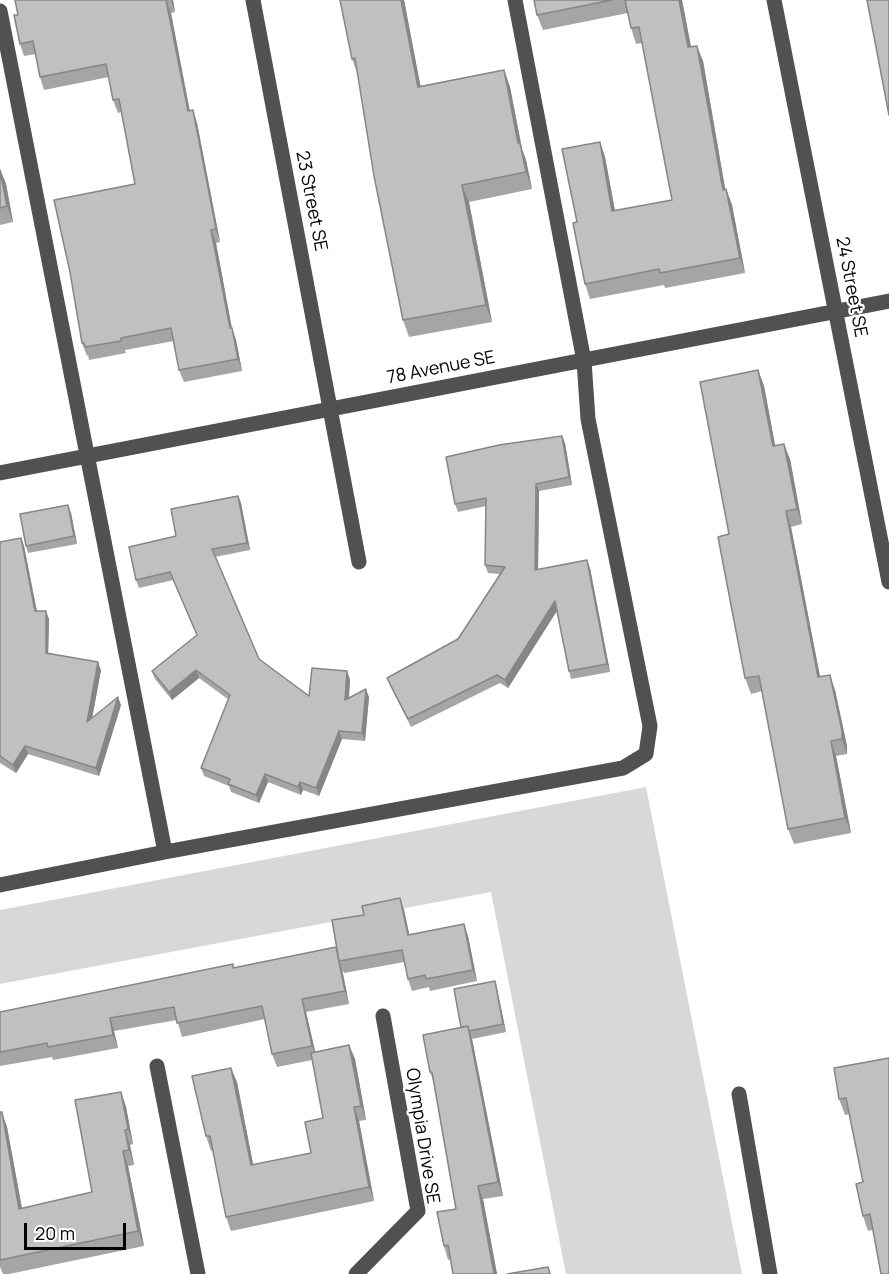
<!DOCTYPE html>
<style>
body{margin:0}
#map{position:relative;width:889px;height:1274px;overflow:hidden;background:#fff;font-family:Manrope,sans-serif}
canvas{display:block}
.scale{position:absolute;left:24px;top:1223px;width:102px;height:27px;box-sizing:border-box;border:3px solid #000;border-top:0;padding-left:8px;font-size:18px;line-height:21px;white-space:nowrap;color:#000;-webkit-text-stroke:4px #fff;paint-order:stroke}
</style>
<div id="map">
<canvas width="889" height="1274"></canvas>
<div class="scale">20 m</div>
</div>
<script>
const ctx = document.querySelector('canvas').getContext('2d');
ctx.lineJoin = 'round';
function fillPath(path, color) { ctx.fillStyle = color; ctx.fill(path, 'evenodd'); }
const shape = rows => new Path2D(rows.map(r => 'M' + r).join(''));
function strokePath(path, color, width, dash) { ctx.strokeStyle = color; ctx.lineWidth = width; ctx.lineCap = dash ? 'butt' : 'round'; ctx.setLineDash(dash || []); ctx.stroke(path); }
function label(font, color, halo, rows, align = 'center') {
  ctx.font = font + ' Manrope,sans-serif'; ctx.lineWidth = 4.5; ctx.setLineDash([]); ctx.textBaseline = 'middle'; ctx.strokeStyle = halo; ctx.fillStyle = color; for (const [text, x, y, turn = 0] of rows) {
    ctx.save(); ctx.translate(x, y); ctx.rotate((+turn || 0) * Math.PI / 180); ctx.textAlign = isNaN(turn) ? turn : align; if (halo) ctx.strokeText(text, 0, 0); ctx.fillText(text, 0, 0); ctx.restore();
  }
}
const green = shape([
 [646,787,742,1274,566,1274,491,892,0,984,0,910]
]);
const minor = shape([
 [253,0,359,562],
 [774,0,889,582],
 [0,11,165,852],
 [0,473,889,301],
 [0,885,165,852,623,768,646,754,650,726,588,419,584,361,515,0],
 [157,1066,198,1274],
 [739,1094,770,1274],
 [356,1274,418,1211,383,1016]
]);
const wall = shape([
 [15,0,173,0,175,12,171,13,190,111,197,123,220,242,216,243,232,328,236,340,242,371,184,382,179,370,174,341,125,350,126,353,89,360,88,355,87,356,82,343,135,184,121,112,118,113,113,100,109,77,44,90,40,77,36,54,24,56,20,44,18,15],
 [340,0,404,0,420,86,504,70,510,87,522,149,526,160,532,189,469,202,492,322,409,337,403,320,358,75,352,59],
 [534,0,682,0,691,47,703,61,725,189,726,189,732,205,745,273,665,288,664,285,590,299,585,284,577,222,600,142,605,157,615,211,672,200,642,43,636,44,631,28,628,13,543,30,537,15],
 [0,169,6,184,13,222,0,225],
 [758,370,764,386,775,445,790,459,802,524,791,527,820,677,835,690,847,746,847,754,836,756,851,833,794,844,788,829,762,691,751,694,745,678,729,534],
 [565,443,572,485,539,491,538,569,590,568,610,672,571,679,569,671,557,611,508,688,500,683,411,727,390,686,387,678,458,639,500,574,488,573,485,565,486,506,458,512,455,504],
 [238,496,241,503,250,550,215,557,259,659,309,696,350,679,349,698,369,697,365,741,342,739,319,796,303,790,301,795,268,782,259,803,231,792,229,786,204,776,201,768,229,700,199,678,172,700,155,679,152,671,197,635,173,580,139,588,136,580,176,536],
 [71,513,77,544,28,553,26,546],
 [21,538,24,546,37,611,49,619,48,654,101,670,92,718,121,705,99,776,28,754,16,773,0,763,0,542],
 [400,898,404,910,409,934,468,936,477,981,430,991,429,987,412,991,408,979,404,962,344,973,342,969,349,1004,306,1012,315,1052,349,1045,355,1059,366,1120,359,1121,374,1201,231,1231,226,1217,213,1150,211,1151,206,1136,237,1082,253,1165,311,1153,323,1118,312,1060,277,1067,272,1054,265,1019,182,1037,177,1020,114,1031,118,1048,53,1060,52,1057,0,1066,0,1012,234,968,338,953,364,915],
 [495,981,497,989,506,1032,472,1039,503,1196,483,1199,497,1274,453,1274,451,1259,448,1260,444,1246,456,1209,435,1085,430,1072],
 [889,1058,872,1230,868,1231,863,1216,863,1182,850,1114,845,1115,839,1099],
 [121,1092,126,1107,133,1144,130,1145,134,1165,128,1166,144,1246,9,1274,3,1274,0,1267,0,1112,7,1127,22,1209,92,1192]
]);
const shadedWall = shape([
 [166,0,171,13,192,124,188,111],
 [171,0,173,0,175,12],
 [401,0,404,0,424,104,418,87],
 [679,0,682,0,694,63,688,47],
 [697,46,703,61,728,205,723,190],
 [504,70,510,87,522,149,526,160,532,189,526,172,518,143],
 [193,110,197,123,220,242,216,229],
 [600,142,605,157,618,227,612,211],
 [0,169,6,184,13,222,7,206],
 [462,185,469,202,492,322,486,305],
 [726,189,732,205,745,273,740,258],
 [211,230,216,243,234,341,230,328],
 [232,328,236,340,242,371,238,359],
 [758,370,764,386,778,461,773,446],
 [562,436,565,443,572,485,569,477],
 [784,444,790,459,802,524,797,509],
 [536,484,539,491,538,577,535,570],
 [238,496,241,503,250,550,247,543],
 [68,505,71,513,77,544,74,536],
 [786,511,791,527,823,692,818,677],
 [21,538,24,546,38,618,35,611],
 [587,560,590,568,610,672,607,664],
 [555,601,558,609,508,688,505,680],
 [46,611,49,619,48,661,46,653],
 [98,662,101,670,90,730,87,722],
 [196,670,199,678,172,700,169,692],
 [347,671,350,679,348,708,345,700],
 [830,675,835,690,847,746,847,754,842,739],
 [366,689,369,697,365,741,362,733],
 [118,697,121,705,99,776,96,768],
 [339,731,342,739,319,796,316,788],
 [831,741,836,756,851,833,845,818],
 [25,746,28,754,16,773,13,765],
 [265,774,268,782,259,803,256,795],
 [300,782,303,790,301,795,298,787],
 [400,898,404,910,412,947,408,935],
 [464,924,468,936,477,981,473,970],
 [336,947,340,961,339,961,342,969,349,1004,345,991],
 [495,981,497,989,506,1032,503,1024],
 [302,999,306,1012,317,1059,312,1046],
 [110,1018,114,1031,118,1048,113,1035],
 [468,1026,472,1039,503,1196,498,1182],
 [349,1045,355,1059,366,1120,361,1106],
 [231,1068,237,1082,256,1179,251,1165],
 [121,1092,126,1107,133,1144,128,1129],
 [354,1107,359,1121,374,1201,369,1187],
 [2,1112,7,1127,25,1225,19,1209],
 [125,1130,130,1145,134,1165,129,1150],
 [123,1151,128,1166,144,1246,138,1231],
 [478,1186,483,1199,497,1274,494,1274]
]);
const building = shape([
 [15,0,168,0,166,0,188,111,193,110,216,229,211,230,230,328,232,328,238,359,179,370,171,328,121,338,121,341,85,347,84,343,82,343,70,272,54,200,135,184,119,99,113,100,106,64,40,77,33,41,20,44,14,15,18,15,15,0],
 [340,0,401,0,418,87,504,70,518,143,520,143,526,172,462,185,486,305,403,320,374,176,355,58,352,59,340,0],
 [534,0,612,0,537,15,534,0],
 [625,0,679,0,688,47,697,46,723,190,726,189,740,258,660,273,659,269,585,284,573,223,577,222,562,149,600,142,612,211,672,200,639,27,631,28,625,0],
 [867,0,889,0,889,115,867,0],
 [0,170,7,206,0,208,0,170],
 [758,370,773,446,784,444,797,509,786,511,818,677,830,675,842,731,842,739,831,741,845,818,788,829,759,676,745,678,718,537,729,534,700,382,758,370],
 [562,436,569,477,536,484,535,570,587,560,607,664,569,671,555,601,505,680,497,675,408,719,387,678,458,639,505,567,485,565,486,498,455,504,446,457,499,445,562,436],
 [238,496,247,543,212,549,259,659,309,696,312,668,347,671,345,700,366,689,362,733,339,731,316,788,300,782,298,787,265,774,256,795,228,784,230,779,201,768,230,695,196,670,169,692,152,671,197,635,170,572,136,580,129,547,176,536,171,509,238,496],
 [68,505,74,536,26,546,20,514,68,505],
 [21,538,35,611,46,611,46,653,98,662,87,722,118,697,96,768,25,746,13,765,0,756,0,542,21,538],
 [400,898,408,935,464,924,473,970,426,979,425,975,408,979,402,950,339,961,332,920,364,915,362,906,400,898],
 [336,947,345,991,302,999,312,1046,272,1054,262,1006,177,1023,174,1007,110,1018,113,1035,48,1047,47,1043,0,1052,0,1012,233,964,233,968,336,947],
 [495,981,503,1024,469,1031,468,1026,461,1027,454,989,495,981],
 [468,1026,498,1182,478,1186,494,1274,453,1274,448,1245,444,1246,437,1212,456,1209,432,1072,430,1072,423,1035,468,1026],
 [349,1045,361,1106,354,1107,369,1187,226,1217,210,1136,206,1136,192,1076,231,1068,251,1165,311,1153,305,1122,323,1118,311,1053,349,1045],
 [889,1058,889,1274,881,1274,870,1214,863,1216,856,1184,863,1182,846,1098,839,1099,834,1068,889,1058],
 [121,1092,128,1129,125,1130,129,1150,123,1151,138,1231,0,1260,0,1112,2,1112,19,1209,92,1192,75,1100,121,1092],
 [548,1267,550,1274,507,1274,548,1267]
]);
const streetNames = [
 ["23 Street SE",311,201,79],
 ["24 Street SE",851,287,79],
 ["78 Avenue SE",441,368,-11],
 ["Olympia Drive SE",422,1136,81]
];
fillPath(green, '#d8d8d8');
strokePath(minor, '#515151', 15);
fillPath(wall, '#a5a5a5');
fillPath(shadedWall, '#868686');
fillPath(building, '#c0c0c0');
strokePath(building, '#868686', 1.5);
label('18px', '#000', '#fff', streetNames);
</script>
